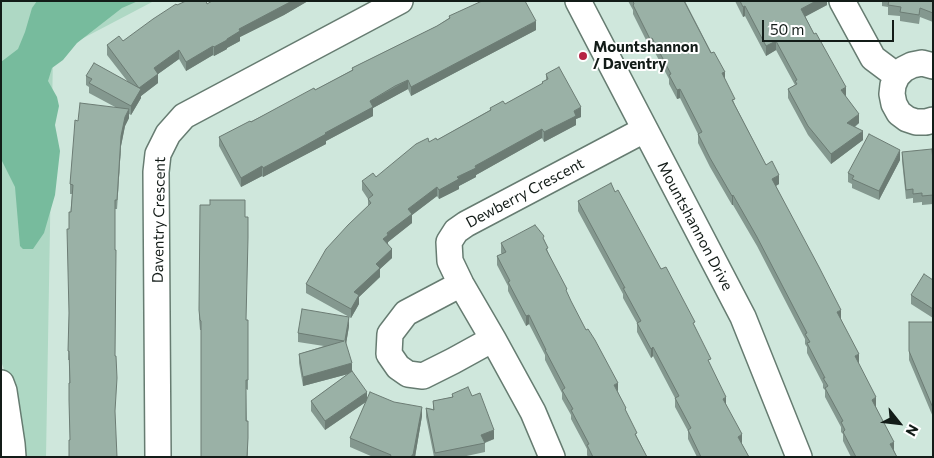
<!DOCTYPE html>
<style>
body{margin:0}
#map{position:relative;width:934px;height:458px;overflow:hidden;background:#cfe7dc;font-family:Commissioner,sans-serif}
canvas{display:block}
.frame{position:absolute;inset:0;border:2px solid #131c18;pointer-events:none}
.north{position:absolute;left:874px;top:398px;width:50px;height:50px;-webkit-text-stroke:4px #fff;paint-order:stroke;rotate:119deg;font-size:14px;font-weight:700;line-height:20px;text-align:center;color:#131c18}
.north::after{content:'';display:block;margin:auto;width:18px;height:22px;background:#131c18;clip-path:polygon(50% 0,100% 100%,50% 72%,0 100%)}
.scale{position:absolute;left:762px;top:20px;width:132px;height:22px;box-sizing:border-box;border:2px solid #131c18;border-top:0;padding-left:6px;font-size:15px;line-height:18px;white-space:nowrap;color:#131c18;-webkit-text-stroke:4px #fff;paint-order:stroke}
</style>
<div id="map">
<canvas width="934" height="458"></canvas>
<div class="frame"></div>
<div class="north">N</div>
<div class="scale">50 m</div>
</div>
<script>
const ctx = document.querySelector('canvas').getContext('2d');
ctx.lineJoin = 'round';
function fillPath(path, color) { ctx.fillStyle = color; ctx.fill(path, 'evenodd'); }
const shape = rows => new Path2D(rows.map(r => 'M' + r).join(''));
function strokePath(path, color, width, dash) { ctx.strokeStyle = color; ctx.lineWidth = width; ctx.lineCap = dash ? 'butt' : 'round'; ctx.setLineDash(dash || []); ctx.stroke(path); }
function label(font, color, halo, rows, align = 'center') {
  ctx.font = font + ' Commissioner,sans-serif'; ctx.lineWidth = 4; ctx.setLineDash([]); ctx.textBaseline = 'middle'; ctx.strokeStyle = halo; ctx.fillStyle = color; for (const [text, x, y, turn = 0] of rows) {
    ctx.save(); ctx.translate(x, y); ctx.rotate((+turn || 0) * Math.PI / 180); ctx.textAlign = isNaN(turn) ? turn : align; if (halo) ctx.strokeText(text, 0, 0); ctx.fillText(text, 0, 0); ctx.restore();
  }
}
const green = shape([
 [1,1,154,1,53,54,46,457,23,457,11,389,1,361]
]);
const forest = shape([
 [37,1,138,1,122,8,77,43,63,60,52,68,48,81,57,97,59,106,55,125,60,151,55,195,44,233,33,249,23,249,20,246,15,187,1,159,1,62,18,49,25,32,32,8]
]);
const minor = shape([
 [578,1,743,317,799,457],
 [842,1,873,58,897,76],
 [933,66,922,63,912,65,904,69,897,76,893,85,892,94,894,104,899,113,907,119,916,122,926,122,933,120],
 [461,284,406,313,390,334,389,354,398,367,408,374,423,376,453,361,493,339],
 [1,383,4,391,12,444,13,457],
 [158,457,156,172,158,154,168,134,184,116,400,1],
 [552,457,533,412,493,339,461,284,450,261,449,242,456,231,466,224,644,130]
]);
const wall = shape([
 [212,1,308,1,284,15,240,37,240,41,227,48,227,49,214,56,213,55,186,71,179,59,158,74,158,83,141,96,141,98,131,115,129,114,129,118,125,126,121,146,117,209,115,209,70,440,69,360,68,360,69,317,69,229,72,194,70,194,70,184,78,121,117,108,89,93,89,87,86,85,86,76,128,82,107,55,107,45,123,41,177,5,207,4],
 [628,1,685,1,725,79,735,105,766,165,779,184,776,186,841,319,876,407,897,457,851,457,843,441,843,434,841,432,841,427,825,397,825,390,823,388,823,384,807,353,807,347,805,344,805,339,757,246,733,205,732,205,710,167,698,143,698,134,680,98,677,99,669,84,669,79,652,47,650,48,633,14,633,10],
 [735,1,827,1,827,5,805,16,859,123,855,127,863,140,831,164,808,135,788,98,788,89,795,85,776,50,766,56,745,16,743,17],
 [882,1,933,1,933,22,920,17,919,24,900,21,900,16,888,15,888,7,882,6],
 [449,16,536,30,411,96,408,89,395,96,373,108,373,116,326,141,326,144,299,158,263,177,262,176,241,187,219,146,219,137,315,90,352,70,352,68,437,26,449,18],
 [546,74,581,117,576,119,576,125,544,142,542,138,476,175,476,177,459,186,459,189,439,199,437,196,412,215,412,223,388,242,388,244,392,258,380,269,380,277,359,297,359,304,351,318,306,293,306,284,348,226,348,225,368,206,368,199,362,190,362,181,376,177,429,142,437,140,490,110,490,108,505,104,542,84,542,82,546,80],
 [902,152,933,161,933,204,922,205,922,202,913,203,913,198,906,199,902,161],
 [900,160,879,200,852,188,852,184,848,182,848,173],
 [615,192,661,269,695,327,742,444,749,457,697,457,688,439,688,431,675,407,675,398,653,356,651,358,637,332,637,323,623,298,623,294,578,211,578,201],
 [210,205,246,320,248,340,248,390,246,389,248,457,201,330,200,330,199,319],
 [544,239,548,252,571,303,618,392,637,437,647,457,588,457,587,455,587,449,571,419,571,415,562,399,562,393,545,360,545,355,529,324,526,326,508,291,508,286,497,265,497,256,502,254,501,253,501,243],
 [933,280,933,318,911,304,911,295],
 [909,322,933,322,933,417,909,360],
 [349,326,346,344,352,371,367,400,422,416,415,457,373,457,350,447,350,438,366,402,325,430,311,411,311,401,348,374,303,386,299,363,299,354,324,346,298,342,298,333],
 [452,394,472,396,494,439,485,443,485,452,462,457,434,457,426,417,426,408,433,409,433,401,452,397]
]);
const shadedWall = shape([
 [292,1,308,1,284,15,240,37,240,41,227,48,227,49,214,56,214,47,227,39,239,29],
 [816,1,827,1,827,5,801,19,801,9],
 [745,6,745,16,743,17,743,7],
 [536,21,536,30,411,96,411,87],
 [652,38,652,47,650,48,650,39],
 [776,41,776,50,766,56,766,46],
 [213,46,213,55,186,71,186,62],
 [179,50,179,59,158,74,158,83,141,96,141,98,131,115,131,106,139,88,154,68],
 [725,72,725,81,722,73],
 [408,80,408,89,373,108,373,116,326,141,326,144,263,177,263,168,325,133,370,101],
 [846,87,846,97,841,90],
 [680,89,680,98,677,99,677,90],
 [581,107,581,117,576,119,576,125,544,142,544,132,574,111],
 [129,109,129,118,125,126,121,146,117,209,121,136,125,117],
 [859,114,859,123,847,132,847,123],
 [542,129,542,138,476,175,476,177,459,186,459,189,439,199,439,190,475,166],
 [863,131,863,140,831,164,831,154],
 [900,150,900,160,879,200,879,191],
 [262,166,262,176,241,187,241,178],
 [779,175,779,184,772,188,772,179],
 [437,187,437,196,412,215,412,223,388,242,388,244,383,248,383,239,408,209],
 [733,195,733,205,732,205,732,196],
 [392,249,392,258,380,269,380,277,359,297,359,304,351,318,351,309,354,292,376,264],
 [841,310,841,319,837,321,837,312],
 [529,315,529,324,526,326,526,316],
 [349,317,349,326,345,350,345,340],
 [653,347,653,356,651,358,651,349],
 [859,354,859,363,855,365,855,356],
 [352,363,352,373,303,386,303,377],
 [618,383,618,392,614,385],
 [367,392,367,401,325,430,325,421],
 [726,397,726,406,723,399],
 [876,397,876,407,872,409,872,400],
 [422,407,422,416,415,457,413,457],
 [494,430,494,439,483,443,481,435],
 [742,434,742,444,738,437],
 [894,442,894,451,890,444]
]);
const building = shape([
 [186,1,206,1,207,4,212,1,292,1,239,29,240,31,227,39,227,40,214,47,213,46,186,62,179,50,154,68,158,74,139,88,107,45,119,36,123,41,153,19,176,4,177,5,186,1],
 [482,1,525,1,536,21,411,87,408,80,395,86,370,101,373,107,325,133,326,134,299,149,263,168,262,166,241,178,219,137,250,121,251,122,314,88,315,90,353,70,352,68,437,26,450,18,449,16,482,1],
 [633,1,684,1,711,53,714,52,725,72,722,73,735,99,732,100,766,165,772,161,779,175,772,179,819,267,841,310,837,312,859,354,855,356,876,397,872,400,894,442,890,444,897,457,856,457,843,432,845,430,841,422,843,421,825,388,828,386,823,378,825,378,807,343,810,342,805,334,807,333,757,237,733,195,732,196,710,158,698,134,702,132,680,89,677,90,669,75,671,74,652,38,650,39,633,5,634,4,633,1],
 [740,1,816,1,801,9,814,34,816,33,846,87,841,90,859,114,847,123,863,131,831,154,808,126,788,89,797,84,795,81,797,80,776,41,766,46,745,6,743,7,740,1],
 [889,1,933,1,933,13,920,8,919,15,900,12,901,7,888,5,889,1],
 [94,63,141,89,131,106,89,83,92,79,86,76,94,63],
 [559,67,581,107,574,111,576,116,544,132,542,129,475,166,476,168,457,177,459,179,439,190,437,187,408,209,412,214,387,233,388,235,383,239,392,249,376,264,380,268,354,292,359,295,351,309,306,284,326,249,348,225,371,203,368,199,373,195,362,181,373,173,376,177,416,144,428,138,429,142,436,138,437,140,491,110,490,108,503,101,505,104,543,83,542,82,548,79,546,74,559,67],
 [80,103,129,109,125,117,121,136,117,200,115,200,115,250,116,250,115,356,116,356,117,378,115,411,117,457,69,457,69,440,70,440,69,400,69,383,70,383,69,351,68,351,69,313,67,229,69,229,69,212,71,212,73,185,70,184,74,134,75,120,78,121,80,103],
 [869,134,900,150,879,191,852,179,854,176,848,173,869,134],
 [932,149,933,161,933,195,922,196,922,193,913,194,913,189,906,190,902,152,932,149],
 [611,183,615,192,618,190,661,269,666,267,695,322,693,323,711,359,708,360,726,397,723,399,742,434,738,437,749,457,701,457,688,430,691,428,675,398,679,396,653,347,651,349,637,323,641,321,623,288,625,288,578,201,611,183],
 [210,200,245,200,245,217,248,217,248,238,246,320,248,320,248,380,246,380,246,421,248,421,248,438,247,457,201,457,201,321,200,320,199,310,200,205,210,205,210,200],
 [535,225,544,236,543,238,548,248,546,249,567,289,566,290,571,301,586,330,588,329,595,340,618,383,614,385,626,408,625,409,637,433,635,434,647,457,593,457,587,445,589,444,571,410,573,409,562,390,565,388,545,350,546,350,529,315,526,316,508,282,510,281,497,256,506,252,501,243,535,225],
 [924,274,933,280,933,309,911,295,924,274],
 [302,309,349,317,345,340,352,363,303,377,299,354,344,341,298,333,302,309],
 [909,322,933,322,933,408,909,351,909,322],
 [352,371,367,392,325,421,311,401,352,371],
 [468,387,472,396,480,393,494,430,481,435,485,443,435,453,426,408,434,410,433,401,453,397,452,394,468,387],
 [370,392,394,402,422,407,413,455,412,455,412,457,390,457,391,455,350,438,370,392]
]);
const markers = [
 [583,56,5,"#b62444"]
];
const poiNames = [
 ["Mountshannon",593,47],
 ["/ Daventry",593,64]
];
const streetNames = [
 ["Dewberry Crescent",525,193,-28],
 ["Daventry Crescent",159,220,-89],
 ["Mountshannon Drive",695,226,62]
];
fillPath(green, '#aed8c4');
fillPath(forest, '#77bb9d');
strokePath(minor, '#667c71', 28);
strokePath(minor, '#fff', 25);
fillPath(wall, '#84988f');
fillPath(shadedWall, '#6c7c74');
fillPath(building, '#9ab1a6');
strokePath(building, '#6c7c74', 1);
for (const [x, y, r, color] of markers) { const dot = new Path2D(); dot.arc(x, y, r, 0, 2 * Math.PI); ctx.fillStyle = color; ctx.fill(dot); strokePath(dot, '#fff', 2); }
label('bold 15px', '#131c18', '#fff', poiNames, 'left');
label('15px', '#131c18', '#fff', streetNames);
</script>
